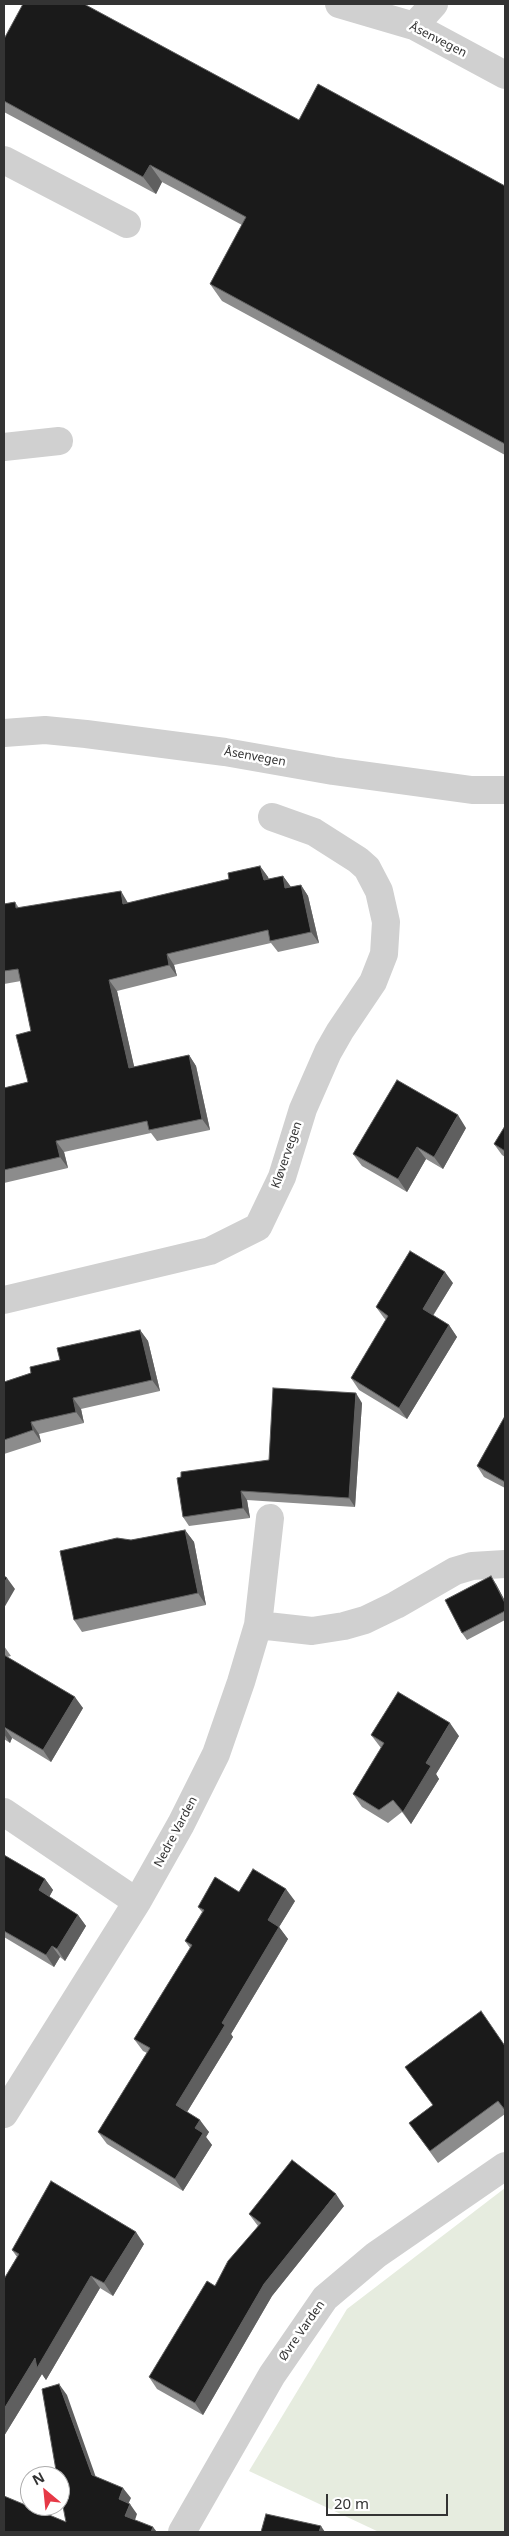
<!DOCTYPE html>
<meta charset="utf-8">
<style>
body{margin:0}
#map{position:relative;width:509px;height:2536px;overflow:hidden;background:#fff;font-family:"Noto Sans",sans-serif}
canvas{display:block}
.frame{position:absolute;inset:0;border:5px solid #333;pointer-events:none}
.north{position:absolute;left:20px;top:2466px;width:50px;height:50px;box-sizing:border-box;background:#fff;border:1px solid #adadad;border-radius:50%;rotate:332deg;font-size:14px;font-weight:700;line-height:20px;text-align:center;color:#333}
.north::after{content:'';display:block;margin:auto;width:18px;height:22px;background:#e63946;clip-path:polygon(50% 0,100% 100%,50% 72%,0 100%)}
.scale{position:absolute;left:326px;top:2494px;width:122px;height:22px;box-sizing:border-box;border:2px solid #333;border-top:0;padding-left:6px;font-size:15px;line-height:18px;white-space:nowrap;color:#333;-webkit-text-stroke:4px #fff;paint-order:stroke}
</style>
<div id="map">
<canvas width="509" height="2536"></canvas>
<div class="frame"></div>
<div class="north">N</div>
<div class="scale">20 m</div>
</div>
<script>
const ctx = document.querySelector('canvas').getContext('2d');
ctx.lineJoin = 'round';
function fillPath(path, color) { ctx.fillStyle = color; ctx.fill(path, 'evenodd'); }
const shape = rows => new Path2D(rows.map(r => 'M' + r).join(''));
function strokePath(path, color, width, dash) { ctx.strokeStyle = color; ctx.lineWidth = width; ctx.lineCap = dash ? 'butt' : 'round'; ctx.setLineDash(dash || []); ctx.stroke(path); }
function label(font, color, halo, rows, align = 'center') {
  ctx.font = font + ' "Noto Sans",sans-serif'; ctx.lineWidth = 5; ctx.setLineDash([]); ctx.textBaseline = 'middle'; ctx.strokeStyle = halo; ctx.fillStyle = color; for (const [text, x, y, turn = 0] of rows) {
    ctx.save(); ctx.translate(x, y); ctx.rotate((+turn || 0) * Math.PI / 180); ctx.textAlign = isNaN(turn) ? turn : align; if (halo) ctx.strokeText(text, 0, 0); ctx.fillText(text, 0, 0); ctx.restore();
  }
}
const green = shape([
 [505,2188,505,2532,379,2532,249,2471,347,2309]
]);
const minor = shape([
 [339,4,414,26,505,75],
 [414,26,434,4],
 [4,160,127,224],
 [4,447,59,441],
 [4,733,45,730,86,734,225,752,333,771,472,790,505,790],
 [4,1300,210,1251,258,1227,282,1177,303,1109,328,1052,340,1031,373,982,384,954,386,922,379,891,367,868,358,860,314,832,272,817],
 [258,1625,312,1631,344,1626,365,1620,396,1605,455,1571,472,1566,505,1564],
 [4,1812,137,1902],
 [4,2114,137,1902,181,1824,216,1754,241,1682,258,1625,270,1518],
 [182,2532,272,2375,325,2298,376,2255,505,2166]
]);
const wall = shape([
 [4,39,299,120,505,186,505,455,222,301,210,284,242,225,162,182,156,194,4,112],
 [260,866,268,877,269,879,283,876,291,887,301,885,308,896,319,943,278,952,271,943,174,965,177,976,117,991,134,1067,189,1055,196,1066,210,1130,157,1141,151,1133,64,1152,68,1168,4,1183,4,1088,28,1082,31,1031,21,981,4,984,4,904,15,902,19,908,128,903,229,879],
 [505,1126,505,1157,502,1155,494,1144],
 [466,1128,443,1169,426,1159,407,1192,362,1166,353,1154],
 [453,1283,433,1316,449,1325,457,1337,407,1419,359,1390,351,1378,386,1320,384,1318,376,1307],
 [140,1330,148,1341,160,1391,81,1409,84,1423,39,1434,41,1442,4,1454,4,1382,31,1373,60,1360],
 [362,1403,355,1507,247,1500,250,1518,189,1526,183,1517,269,1460],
 [505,1416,505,1488,484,1477,477,1466],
 [185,1530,194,1542,206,1605,82,1632,74,1620,131,1540],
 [496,1584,505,1601,505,1620,467,1640,462,1633],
 [4,1646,11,1656,7,1657,83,1708,51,1762,12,1738,10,1743,4,1739],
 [371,1735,459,1736,436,1774,439,1779,411,1824,402,1812,388,1823,362,1807,353,1794,381,1748],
 [4,1855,45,1879,53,1890,49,1897,78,1915,86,1926,65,1961,60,1957,54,1967,4,1937],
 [239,1892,295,1901,279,1927,288,1939,231,2034,233,2037,187,2112,209,2132,206,2137,212,2145,183,2191,107,2144,98,2132,147,2053,143,2051,134,2039,190,1948,185,1941,202,1912,198,1907],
 [505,2046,505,2114,438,2163,409,2123,433,2105,405,2067],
 [344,2206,272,2296,203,2415,157,2389,149,2377,258,2226,249,2214],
 [144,2244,113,2296,100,2288,46,2380,42,2374,4,2436,4,2279,17,2257,12,2250]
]);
const shadedWall = shape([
 [150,165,162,182,156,194,143,177],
 [260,866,268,877,271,891,264,880],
 [283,876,291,887,285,888],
 [301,885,308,896,319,943,311,932],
 [121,891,128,903,123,904],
 [167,954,174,965,177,976,169,965],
 [109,980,117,991,137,1079,129,1068],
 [189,1055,196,1066,210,1130,202,1119],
 [458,1115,466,1128,443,1169,434,1157],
 [56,1141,64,1152,68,1168,60,1157],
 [417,1147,426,1159,407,1192,398,1179],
 [445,1272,453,1283,430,1320,423,1309],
 [449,1325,457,1337,407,1419,399,1408],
 [140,1330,148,1341,160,1391,152,1380],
 [356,1393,362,1403,355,1507,349,1498],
 [73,1398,81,1409,84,1423,76,1412],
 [31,1422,39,1434,41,1442,33,1430],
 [241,1491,247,1500,250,1518,243,1508],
 [185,1530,194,1542,206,1605,198,1593],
 [491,1576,496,1584,505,1601,505,1603],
 [7,1578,15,1589,4,1608,4,1583],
 [75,1697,83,1708,51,1762,43,1750],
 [450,1723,459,1736,436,1774,439,1779,411,1824,403,1812,426,1763],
 [4,1727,12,1738,10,1743,4,1734],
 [45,1879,53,1890,47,1901,39,1890],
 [286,1889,295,1901,276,1932,268,1920],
 [78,1915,86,1926,65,1961,57,1949],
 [279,1927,288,1939,231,2034,233,2037,184,2117,176,2105,222,2023],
 [52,1946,60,1957,54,1967,46,1955],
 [200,2120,209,2132,206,2137,212,2145,183,2191,175,2179,195,2128],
 [336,2194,344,2206,272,2296,203,2415,195,2403,264,2284],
 [136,2232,144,2244,113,2296,104,2283],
 [91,2276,100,2288,46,2380,42,2374,4,2436,4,2409,35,2358],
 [59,2384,67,2395,99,2486,92,2475],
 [123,2488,131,2498,126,2509,119,2499],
 [130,2504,137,2514,133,2526,125,2516],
 [321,2526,325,2532,319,2532],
 [153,2527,157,2532,151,2532]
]);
const building = shape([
 [23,4,84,4,299,120,318,84,505,186,505,444,210,284,246,217,150,165,143,177,4,101,4,39,23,4],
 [260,866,264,880,283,876,285,888,301,885,311,932,270,941,268,930,167,954,169,965,109,980,129,1068,189,1055,202,1119,149,1130,147,1121,56,1141,60,1157,4,1170,4,1088,28,1082,16,1035,31,1031,18,969,4,971,4,904,15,902,16,908,121,891,123,904,229,879,228,873,260,866],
 [397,1080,458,1115,434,1157,417,1147,398,1179,353,1154,397,1080],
 [505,1126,505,1151,494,1144,505,1126],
 [410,1251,445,1272,423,1309,449,1325,399,1408,351,1378,388,1316,376,1307,410,1251],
 [140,1330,152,1380,73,1398,76,1412,31,1422,33,1430,4,1440,4,1382,31,1373,30,1367,60,1360,57,1348,140,1330],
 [273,1388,356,1393,349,1498,241,1491,243,1508,183,1517,177,1478,181,1477,181,1472,269,1460,273,1388],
 [505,1416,505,1482,477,1466,505,1416],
 [185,1530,198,1593,74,1620,60,1551,117,1538,131,1540,185,1530],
 [4,1576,7,1578,4,1583,4,1576],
 [491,1576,505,1603,505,1611,462,1633,445,1600,491,1576],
 [4,1655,75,1697,43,1750,4,1727,4,1728,4,1655],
 [398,1692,450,1723,426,1763,431,1766,403,1812,393,1800,379,1810,353,1794,384,1743,371,1735,398,1692],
 [4,1855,45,1879,39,1890,78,1915,57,1949,52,1946,46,1955,4,1931,4,1855],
 [253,1869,286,1889,268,1920,279,1927,222,2023,225,2025,176,2105,200,2120,195,2128,203,2133,175,2179,98,2132,150,2048,134,2039,192,1945,185,1941,204,1910,198,1907,215,1877,239,1892,253,1869],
 [481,2011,505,2046,505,2110,498,2101,430,2151,409,2123,433,2105,405,2067,481,2011],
 [292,2160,336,2194,264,2284,195,2403,149,2377,207,2281,215,2286,228,2261,261,2223,249,2214,292,2160],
 [51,2181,136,2232,104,2283,91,2276,37,2368,35,2358,4,2409,4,2279,19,2254,12,2250,51,2181],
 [59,2384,92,2475,123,2488,119,2499,130,2504,125,2516,153,2527,151,2532,4,2532,4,2496,66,2522,60,2491,60,2476,57,2476,42,2389,59,2384],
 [266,2514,321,2526,319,2532,261,2532,266,2514]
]);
const streetNames = [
 ["Åsenvegen",438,40,27],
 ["Åsenvegen",255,757,10],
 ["Kløvervegen",287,1155,-71],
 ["Nedre Varden",176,1832,-62],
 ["Øvre Varden",302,2331,-55]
];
fillPath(green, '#e6ecdf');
strokePath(minor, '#d0d0d0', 28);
fillPath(wall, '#8c8c8c');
fillPath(shadedWall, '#5f5f5f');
fillPath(building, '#1a1a1a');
strokePath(building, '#5f5f5f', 1);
label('12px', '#333', '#fff', streetNames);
</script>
